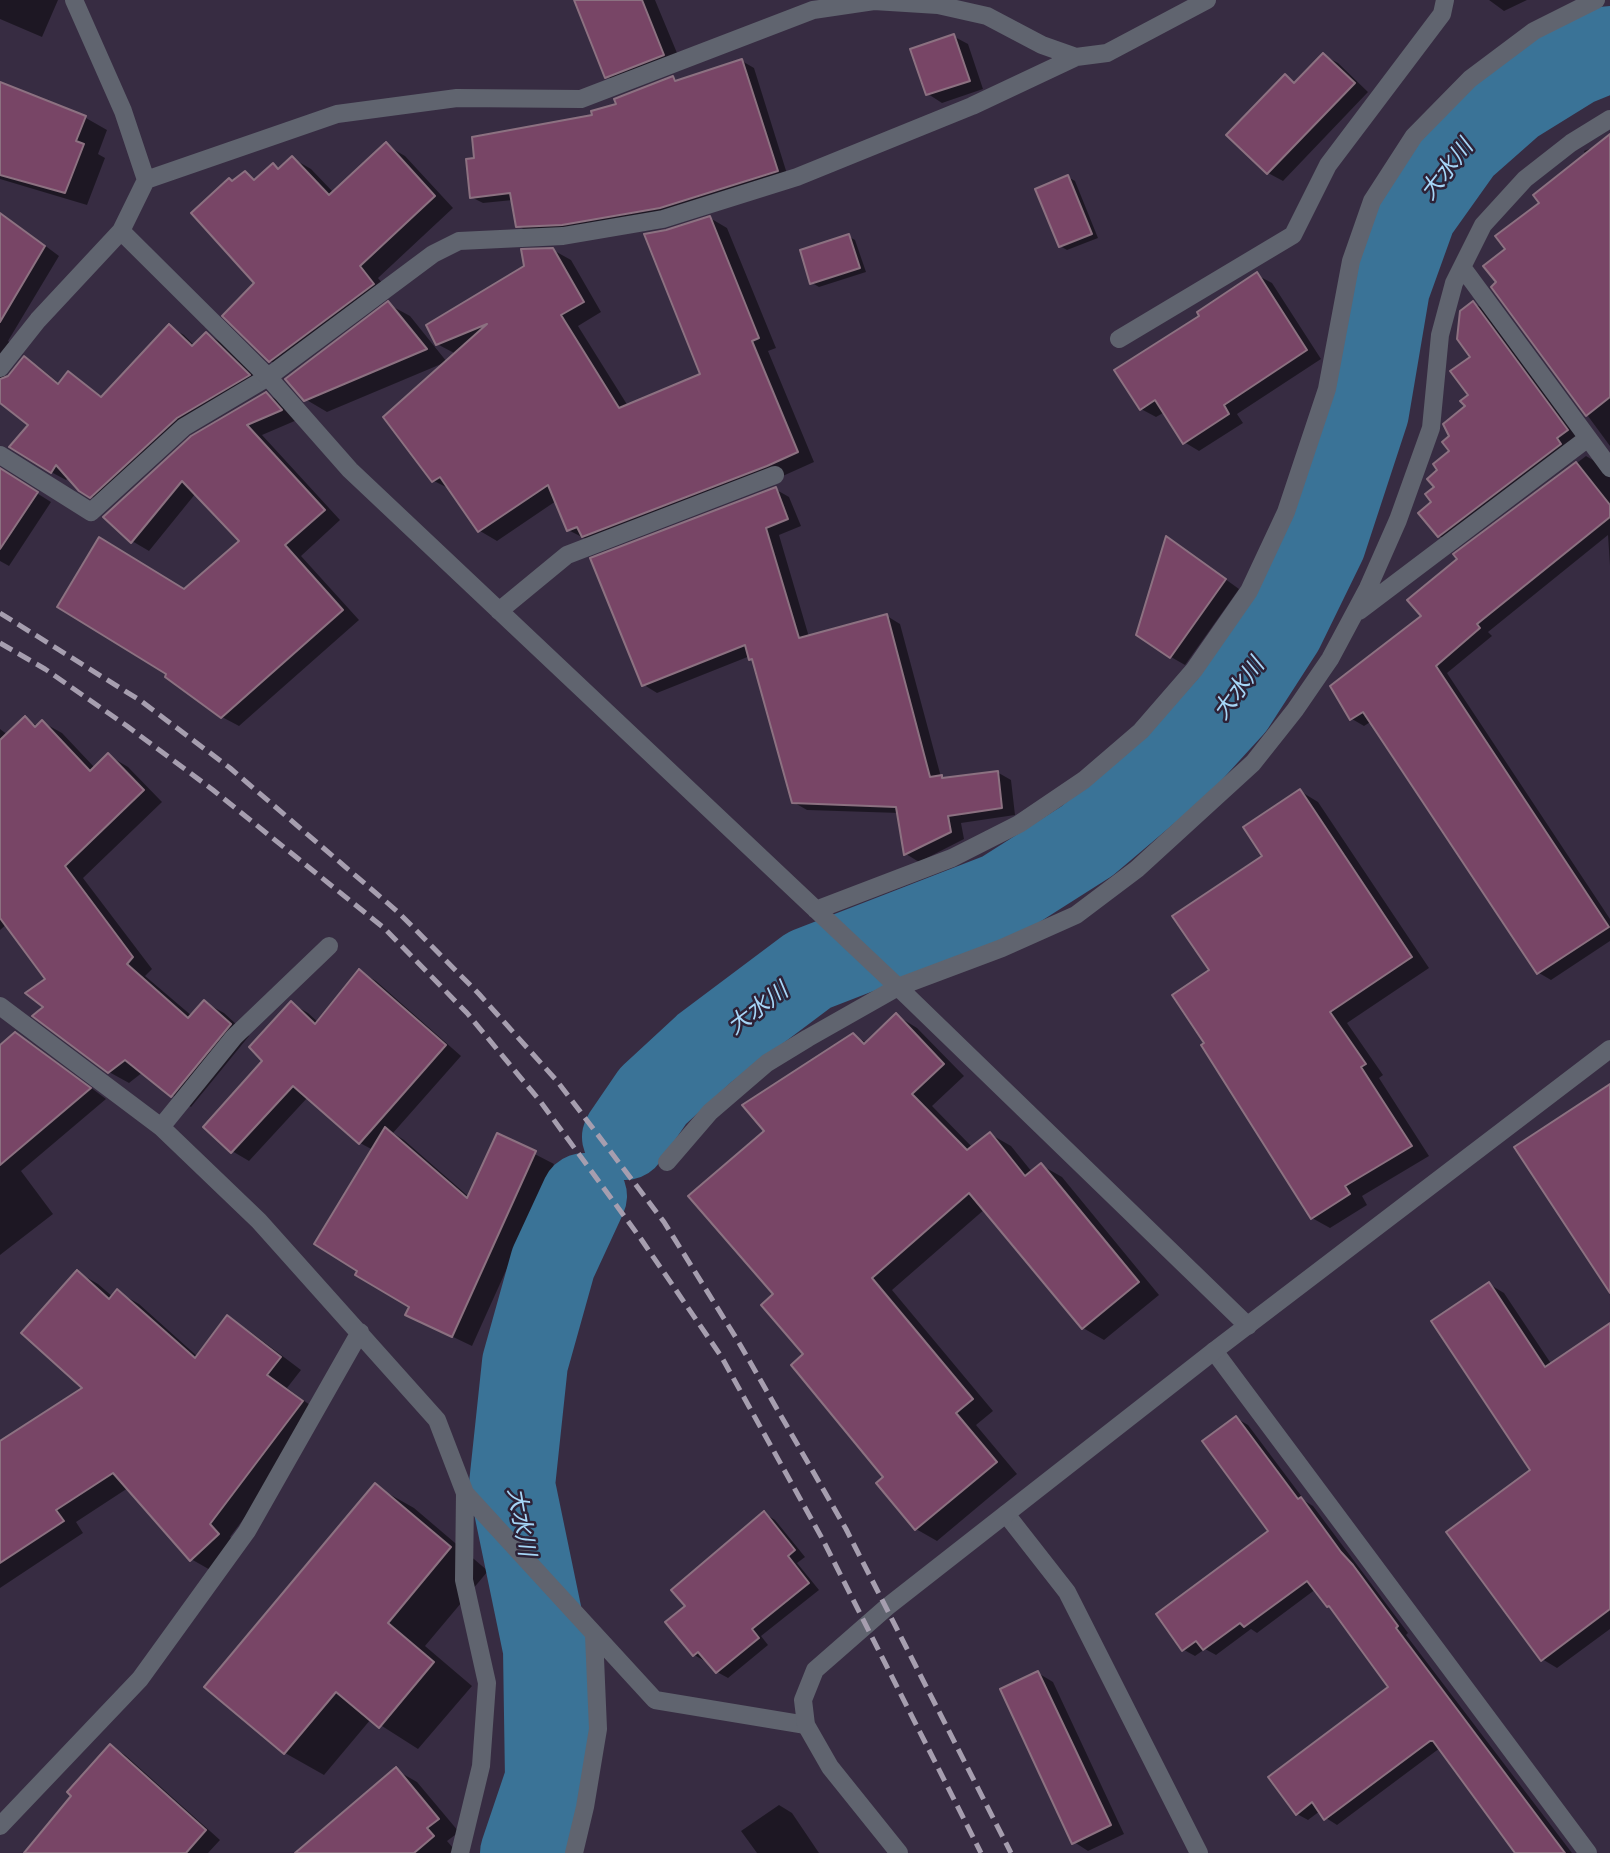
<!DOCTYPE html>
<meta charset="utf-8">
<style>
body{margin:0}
canvas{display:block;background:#372c42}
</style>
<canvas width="1610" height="1853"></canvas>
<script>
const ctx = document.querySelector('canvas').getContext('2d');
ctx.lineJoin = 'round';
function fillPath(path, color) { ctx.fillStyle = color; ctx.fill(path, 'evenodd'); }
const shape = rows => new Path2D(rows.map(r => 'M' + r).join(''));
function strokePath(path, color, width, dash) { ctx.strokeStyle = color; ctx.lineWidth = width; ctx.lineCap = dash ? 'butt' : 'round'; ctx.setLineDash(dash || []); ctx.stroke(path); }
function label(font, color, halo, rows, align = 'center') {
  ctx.font = font + ' Montserrat,"Noto Sans JP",sans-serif'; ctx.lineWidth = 5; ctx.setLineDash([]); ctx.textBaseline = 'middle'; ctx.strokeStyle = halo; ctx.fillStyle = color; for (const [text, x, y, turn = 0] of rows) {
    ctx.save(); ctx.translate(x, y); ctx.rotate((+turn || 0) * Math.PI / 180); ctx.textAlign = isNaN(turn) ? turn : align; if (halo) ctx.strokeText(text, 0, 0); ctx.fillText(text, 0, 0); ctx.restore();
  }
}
const shadow = shape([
 [0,0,58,0,42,37,0,19],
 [574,0,655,0,682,65,625,87,607,76],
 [1489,0,1527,0,1504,11],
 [953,36,968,44,983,89,942,103,928,94],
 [1323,55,1338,63,1368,92,1283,181,1268,173,1285,76,1297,83],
 [742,61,754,68,788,177,673,214,529,232,518,226,513,200,483,203,471,197,594,116,673,78,679,82],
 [4,85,86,118,107,130,98,154,105,158,87,205,0,179,0,97],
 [1610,141,1610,446,1493,287,1499,282,1507,250,1542,203,1586,156,1584,151],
 [386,145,405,156,453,208,378,278,392,295,289,372,270,361,256,283,233,183,245,173,257,180,273,165,281,169,292,158,311,169,334,193],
 [1068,177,1075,181,1098,238,1067,250,1060,246],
 [0,212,59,256,8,341,20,351,4,375,4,382,24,358,39,367,60,384,68,373,103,397,169,326,184,335,195,346,207,334,222,343,263,384,192,426,106,505,80,490,69,477,66,480,51,472,30,424,0,400],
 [710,218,727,228,776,348,768,351,814,462,785,475,600,546,568,530,556,501,497,541,480,531,452,490,434,481,446,362,327,412,305,399,388,304,410,316,447,362,456,354,437,344,553,250,571,260,601,312,578,326,628,406,702,375,667,232],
 [848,236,855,240,866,272,819,287,812,283],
 [1257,275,1272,283,1321,359,1237,414,1243,423,1199,451,1184,442,1165,412,1156,417,1141,409],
 [1473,303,1482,308,1580,441,1448,541,1439,536,1436,487,1440,471,1451,451,1452,436,1467,407,1470,396],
 [266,394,283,403,297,420,262,435,340,520,301,556,359,620,239,726,222,717,185,591,241,541,196,493,149,551,132,541,105,517],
 [1586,456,1598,463,1610,478,1610,566,1608,535,1488,632,1492,636,1447,673,1610,919,1610,941,1551,980,1539,973,1372,721,1364,726,1352,719,1332,687,1423,616,1459,559,1455,555],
 [0,470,51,502,9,566,0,561],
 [775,489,789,497,801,526,779,535,809,637,887,616,900,624,941,777,945,779,997,772,1011,780,1015,815,961,823,964,839,919,862,906,854,899,813,807,810,793,802,754,661,750,656,657,693,644,685],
 [1181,547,1239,589,1185,665,1171,657],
 [25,719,38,726,42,722,62,733,95,768,108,755,128,767,162,802,83,878,152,969,145,976,192,1016,204,1002,224,1013,249,1036,191,1107,172,1095,143,1072,129,1083,109,1072,46,1007,47,979,7,924,0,930,0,729,8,735],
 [1300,791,1318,802,1429,968,1347,1023,1383,1075,1379,1078,1429,1156,1362,1196,1367,1205,1330,1228,1312,1218,1211,971,1264,856],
 [359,971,376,981,461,1056,393,1133,404,1140,469,1197,498,1135,554,1164,472,1346,407,1315,411,1306,373,1150,360,1143,308,1097,249,1161,232,1151,265,1061,291,1003,308,1013,319,1023],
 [896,1015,917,1028,964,1076,932,1106,973,1148,990,1134,1011,1146,1032,1172,1041,1165,1062,1177,1159,1295,1104,1340,1083,1328,985,1209,892,1290,993,1411,976,1425,1017,1474,937,1541,916,1529,886,1477,806,1354,776,1295,767,1131,853,1035,867,1043],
 [15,1034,33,1044,106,1099,21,1171,53,1214,0,1255,0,1047],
 [77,1272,98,1284,113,1297,118,1292,139,1304,198,1357,227,1318,248,1330,301,1370,287,1388,322,1414,230,1537,239,1546,212,1571,191,1559,128,1488,76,1522,83,1533,0,1588,0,1443,85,1388],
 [1489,1284,1504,1293,1552,1365,1610,1325,1610,1629,1557,1668,1542,1659,1533,1470],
 [1236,1418,1248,1425,1305,1501,1313,1506,1408,1633,1406,1635,1572,1853,1516,1853,1440,1748,1337,1825,1326,1818,1320,1811,1308,1820,1297,1814,1390,1687,1333,1609,1316,1589,1257,1633,1251,1629,1216,1655,1205,1649,1195,1656,1184,1650,1270,1532],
 [375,1486,414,1508,488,1571,425,1646,472,1686,418,1749,371,1719,324,1775,285,1753,206,1686],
 [764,1513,775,1520,805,1557,797,1563,819,1590,761,1636,768,1645,728,1678,717,1672,707,1659,705,1661,694,1655,687,1606],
 [1038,1673,1053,1682,1124,1834,1088,1851,1074,1842],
 [111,1746,125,1755,220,1840,208,1853,26,1853],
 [396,1770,417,1782,459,1832,447,1841,454,1849,450,1853,297,1853],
 [779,1805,792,1813,819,1853,757,1853,741,1831]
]);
const river = shape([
 [625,1137,653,1096,705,1048,809,970,1002,895,1087,841,1179,763,1232,705,1281,629,1323,543,1366,412,1387,288,1414,213,1461,147,1512,102,1575,63,1610,49],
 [523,1853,548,1779,546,1649,512,1485,525,1363,553,1263,584,1196]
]);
const building = shape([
 [574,0,642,0,664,55,605,78,574,0],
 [954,34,970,81,926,95,910,49,954,34],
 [1323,53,1355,83,1267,174,1226,135,1285,74,1294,83,1323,53],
 [742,59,778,171,660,208,562,225,516,227,510,193,470,198,466,159,474,158,472,137,592,115,591,111,616,104,614,99,673,76,675,81,742,59],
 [0,82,86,116,76,141,84,144,65,193,0,175,0,82],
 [1610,134,1610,397,1586,416,1491,287,1496,282,1483,266,1505,249,1495,236,1539,203,1533,195,1610,134],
 [386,142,435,196,360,266,374,284,269,362,222,316,254,283,191,213,229,178,232,181,245,171,254,180,273,163,278,169,292,156,329,195,386,142],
 [1068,175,1092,234,1059,247,1035,189,1068,175],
 [0,213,45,246,0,322,0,213],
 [710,216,759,338,752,341,798,452,767,466,582,537,577,527,567,531,548,485,478,532,440,477,432,482,383,417,487,324,436,345,426,325,524,266,521,249,553,248,584,302,561,315,619,408,700,374,644,234,666,230,710,216],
 [849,234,860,268,810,284,800,250,849,234],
 [1257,272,1307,350,1224,405,1229,414,1183,444,1155,400,1140,410,1114,370,1199,316,1197,312,1257,272],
 [388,301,427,349,304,401,285,379,388,301],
 [1473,301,1568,430,1557,438,1561,444,1438,537,1418,513,1431,502,1425,494,1434,487,1427,479,1437,470,1433,464,1449,451,1442,442,1449,436,1443,424,1465,406,1460,401,1468,395,1450,371,1470,357,1457,339,1460,311,1473,301],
 [169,324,192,346,206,332,250,375,177,418,90,498,79,491,56,465,51,473,9,447,28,425,0,403,0,379,8,376,24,356,58,384,68,371,101,397,169,324],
 [266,392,282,410,247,425,325,510,285,545,343,610,221,718,165,677,166,674,57,607,99,537,184,589,239,541,182,481,131,543,103,517,191,436,266,392],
 [1576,462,1610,505,1610,517,1477,624,1480,628,1436,666,1609,927,1537,974,1363,712,1350,720,1330,686,1421,616,1407,600,1457,559,1453,554,1576,462],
 [0,468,38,492,0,549,0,468],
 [776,487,788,519,766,528,799,638,887,614,930,777,942,775,942,778,998,771,1002,808,948,816,951,832,904,855,896,807,792,803,752,659,749,660,745,645,642,686,590,558,776,487],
 [1166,536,1226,579,1170,658,1136,635,1166,536],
 [25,716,35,727,42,720,90,771,108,753,144,790,65,866,133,957,127,964,188,1018,204,1000,231,1024,171,1097,125,1060,108,1073,32,1016,43,1007,25,993,45,979,0,918,0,740,25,716],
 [1300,789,1412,957,1330,1012,1366,1064,1361,1067,1412,1146,1345,1186,1350,1194,1311,1219,1201,1045,1204,1043,1172,995,1209,970,1172,916,1262,856,1243,827,1300,789],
 [359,969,446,1045,359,1144,293,1086,231,1153,203,1127,262,1061,249,1047,291,1001,315,1024,359,969],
 [896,1013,944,1064,912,1094,967,1150,990,1132,1025,1176,1041,1163,1139,1282,1082,1329,969,1193,872,1278,973,1399,956,1413,997,1462,915,1530,876,1483,883,1477,791,1365,803,1354,761,1305,773,1294,688,1196,764,1131,742,1105,853,1033,864,1044,896,1013],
 [15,1032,91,1088,0,1165,0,1045,15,1032],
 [1610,1084,1610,1293,1514,1147,1610,1084],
 [385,1127,467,1198,497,1133,536,1151,452,1337,405,1315,409,1307,355,1275,357,1271,314,1244,385,1127],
 [77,1270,109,1299,117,1289,195,1358,227,1315,281,1357,267,1375,303,1401,210,1524,219,1534,190,1561,113,1473,56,1510,64,1521,0,1563,0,1441,82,1388,21,1333,77,1270],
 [1489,1282,1545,1367,1610,1323,1610,1609,1541,1661,1446,1532,1530,1470,1431,1321,1489,1282],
 [1236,1416,1298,1499,1301,1497,1341,1552,1353,1565,1398,1626,1396,1628,1565,1853,1515,1853,1433,1741,1430,1741,1324,1820,1312,1802,1296,1815,1268,1777,1388,1687,1329,1606,1327,1607,1307,1581,1244,1627,1240,1623,1203,1650,1196,1641,1182,1651,1156,1614,1268,1531,1202,1441,1236,1416],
 [375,1483,451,1547,388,1623,434,1662,379,1728,336,1692,284,1754,204,1687,375,1483],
 [764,1511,795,1550,788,1556,809,1583,752,1629,759,1638,716,1673,698,1652,693,1656,665,1622,685,1606,671,1590,764,1511],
 [1038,1671,1111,1825,1072,1844,1000,1689,1038,1671],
 [110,1744,206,1830,186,1853,24,1853,71,1796,67,1792,110,1744],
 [396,1767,439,1819,427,1828,434,1836,414,1853,295,1853,396,1767]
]);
const service = shape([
 [1119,339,1293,235,1328,165,1442,14,1445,0],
 [0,455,91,512,184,427,268,377],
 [1006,1514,1067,1592,1199,1853]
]);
const minor = shape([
 [74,0,123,111,146,180,121,231,268,377,350,470,898,987,1248,1326],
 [146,180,337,114,457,98,581,99,813,10,874,1,938,5,987,16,1042,45,1076,57,1107,53,1207,0],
 [1462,267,1610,468],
 [0,368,38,320,121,231],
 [268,377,433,254,459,241,563,236,663,219,797,177,972,106,1076,57],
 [499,611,567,555,775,475],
 [1359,611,1588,438],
 [816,910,952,858,1019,824,1084,780,1141,731,1194,670,1249,591,1286,512,1327,389,1351,261,1372,201,1414,136,1470,79,1534,31,1596,0],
 [0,1006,161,1127,259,1221,437,1420,465,1493,655,1700,806,1725],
 [161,1127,234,1037,329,946],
 [667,1162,710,1112,767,1063,808,1038,898,987,1002,948,1076,915,1137,869,1253,763,1295,710,1330,659,1368,588,1398,520,1431,428,1440,335,1454,283,1483,225,1525,179,1571,143,1610,119],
 [1214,1351,1588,1853],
 [0,1826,140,1679,247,1531,360,1332],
 [460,1853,481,1766,487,1683,464,1580,465,1493],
 [574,1853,585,1807,598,1729,594,1635]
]);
const tertiary = shape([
 [899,1853,830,1767,806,1725,803,1700,815,1670,887,1607,1214,1351,1610,1049]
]);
const rail = shape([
 [0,613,141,701,230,768,398,912,479,994,557,1081,664,1222,738,1341,846,1529,1011,1853],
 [0,643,45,669,127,726,213,790,384,928,467,1013,540,1101,641,1239,721,1356,823,1540,981,1853]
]);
const waterNames = [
 ["大水川",1447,170,-52],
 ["大水川",1239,689,-54],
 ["大水川",758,1009,-37],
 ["大水川",521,1522,80]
];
fillPath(shadow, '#0007');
strokePath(river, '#3a7397', 86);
fillPath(building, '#784566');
strokePath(building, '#8c7181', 2);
strokePath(service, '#60646f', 18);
strokePath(minor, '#60646f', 18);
strokePath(tertiary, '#60646f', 18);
strokePath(rail, '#a69eaf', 5, [14, 7]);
label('italic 23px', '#a6d6f7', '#2d2237', waterNames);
</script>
